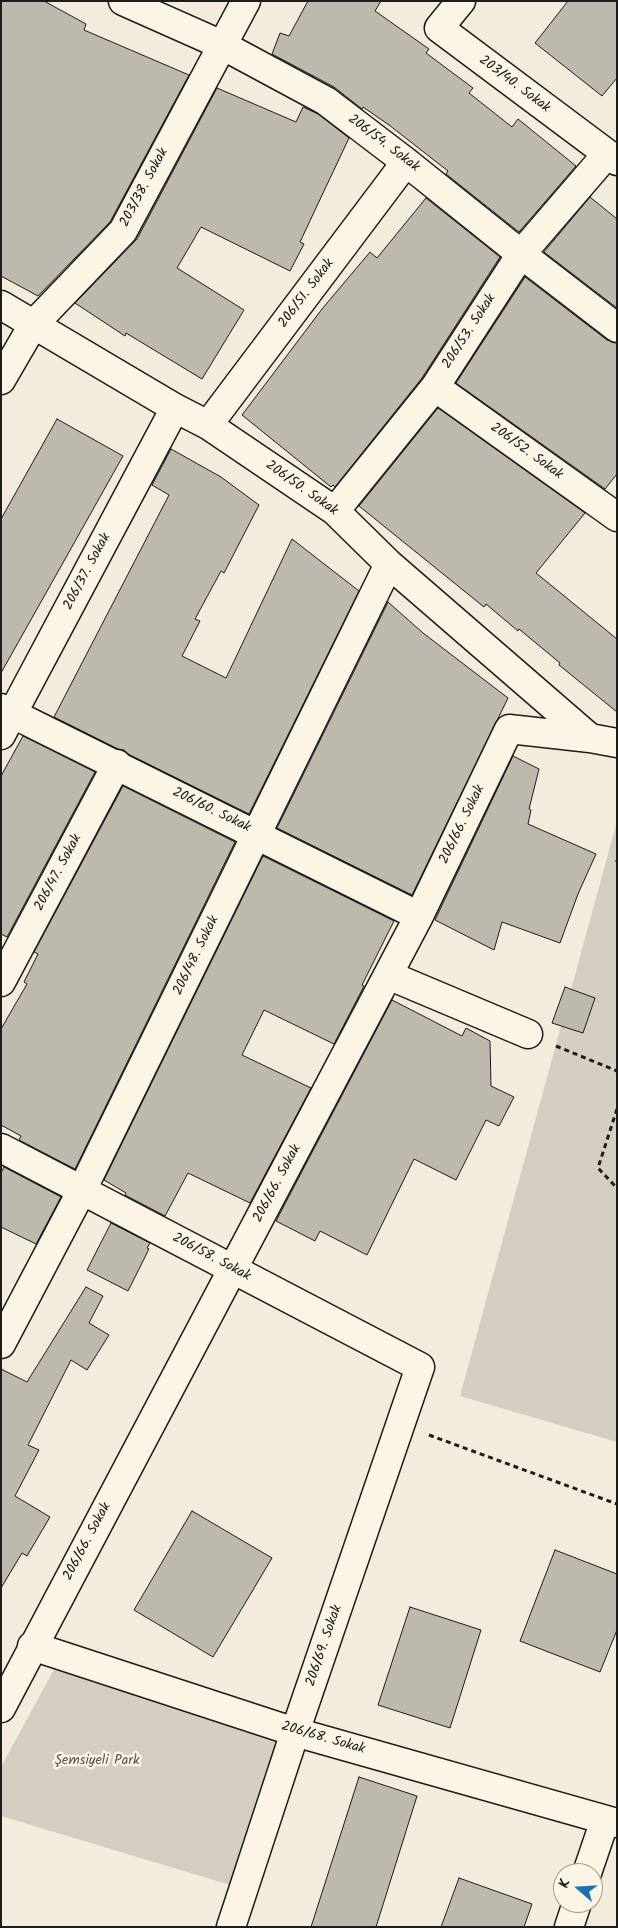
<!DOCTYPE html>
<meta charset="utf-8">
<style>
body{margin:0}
#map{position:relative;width:618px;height:1928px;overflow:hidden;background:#f3ecdd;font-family:Kalam,sans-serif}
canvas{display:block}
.frame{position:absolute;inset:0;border:2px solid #1c1c1c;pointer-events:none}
.north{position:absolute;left:553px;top:1863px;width:50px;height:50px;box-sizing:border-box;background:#fcf5e5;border:1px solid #a29e95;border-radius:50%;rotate:289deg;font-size:14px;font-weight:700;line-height:20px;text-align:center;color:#1c1c1c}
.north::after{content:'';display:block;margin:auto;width:18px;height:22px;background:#1f6fb2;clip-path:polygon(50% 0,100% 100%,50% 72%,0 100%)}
</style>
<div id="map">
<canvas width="618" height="1928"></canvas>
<div class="frame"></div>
<div class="north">K</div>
</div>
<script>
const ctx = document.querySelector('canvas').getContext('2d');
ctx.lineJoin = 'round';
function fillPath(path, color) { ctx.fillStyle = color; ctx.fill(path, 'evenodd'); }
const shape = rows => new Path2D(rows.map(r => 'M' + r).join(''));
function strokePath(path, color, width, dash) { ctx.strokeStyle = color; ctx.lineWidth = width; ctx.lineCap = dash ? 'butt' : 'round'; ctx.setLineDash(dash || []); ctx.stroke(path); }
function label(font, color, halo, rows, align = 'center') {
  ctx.font = font + ' Kalam,sans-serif'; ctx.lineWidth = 5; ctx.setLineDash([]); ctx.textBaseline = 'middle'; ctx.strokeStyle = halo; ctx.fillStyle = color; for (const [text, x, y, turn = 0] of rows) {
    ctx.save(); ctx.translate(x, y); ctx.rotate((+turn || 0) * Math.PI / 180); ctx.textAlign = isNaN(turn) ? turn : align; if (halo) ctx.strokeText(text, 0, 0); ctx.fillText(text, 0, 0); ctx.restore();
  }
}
const green = shape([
 [617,821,617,1442,460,1396],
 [57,1664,278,1738,237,1887,1,1816,1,1767]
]);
const building = shape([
 [1,1,44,1,86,24,84,30,189,75,110,222,38,296,1,276,1,1],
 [308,1,381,1,375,11,429,49,426,53,473,88,469,93,512,127,518,119,576,166,519,232,446,174,448,171,389,125,363,107,362,109,334,87,272,54,280,33,289,36,308,1],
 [568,1,617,1,617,78,602,96,535,43,568,1],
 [217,88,296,122,303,107,318,114,349,138,300,242,304,244,290,271,201,227,177,268,244,310,202,379,126,333,125,336,75,303,137,239,217,88],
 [590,197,617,219,617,308,544,252,590,197],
 [426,198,500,257,422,378,335,487,333,485,331,487,242,415,322,309,370,252,377,258,426,198],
 [525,277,607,340,617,343,617,474,605,489,456,383,525,277],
 [438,408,585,513,536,573,617,639,617,712,559,665,560,663,519,629,518,631,486,604,484,607,359,506,438,408],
 [57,419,123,456,1,673,1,519,57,419],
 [171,449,221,477,259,505,224,573,221,571,195,619,200,621,182,656,226,678,292,539,359,591,249,814,128,754,124,750,118,749,54,717,169,495,152,485,171,449],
 [388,602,423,633,508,698,412,895,277,828,388,602],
 [23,736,95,772,7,937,1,934,1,776,23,736],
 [513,756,539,769,529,809,531,810,528,824,596,854,578,894,560,943,502,922,494,950,435,920,513,756],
 [123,786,235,842,75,1169,19,1140,21,1136,1,1125,1,1029,27,984,24,982,38,954,34,952,123,786],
 [263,856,394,921,362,985,364,986,334,1044,264,1010,242,1055,311,1088,250,1203,188,1173,165,1216,125,1195,126,1193,104,1180,263,856],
 [565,987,595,998,583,1033,552,1023,565,987],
 [392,1000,462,1036,466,1028,490,1041,491,1086,514,1097,499,1126,486,1120,456,1180,414,1159,367,1255,320,1231,315,1241,276,1221,392,1000],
 [4,1167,61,1197,36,1244,1,1227,1,1173,4,1167],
 [111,1223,150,1243,147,1248,149,1249,128,1291,87,1270,111,1223],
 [86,1287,103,1296,89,1323,109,1335,87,1370,71,1360,28,1445,39,1450,15,1496,50,1517,27,1556,22,1553,1,1588,1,1369,27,1382,86,1287],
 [192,1511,272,1558,213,1657,134,1610,192,1511],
 [555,1550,617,1574,617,1630,600,1672,520,1641,555,1550],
 [410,1607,481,1630,450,1728,378,1705,410,1607],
 [359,1777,417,1796,397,1860,376,1927,311,1927,359,1777],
 [459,1878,532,1904,524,1927,441,1927,459,1878]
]);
const path = shape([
 [617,860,617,862],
 [556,1046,617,1071],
 [617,1109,598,1168,617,1188],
 [429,1435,617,1504]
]);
const street = shape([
 [123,1,222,45,326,101,406,162,521,254,617,328],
 [461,1,439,28,617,161],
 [1,305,175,408,208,425,335,511,389,564,590,738],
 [1,380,33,325,123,231,246,1],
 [435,387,617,517],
 [208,425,406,162],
 [335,511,435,387,521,254,607,154],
 [1,708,419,916],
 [1,735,175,408],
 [388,975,528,1034],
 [1,982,117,764],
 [1,1148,420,1367,295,1732,231,1927],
 [1,1344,82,1190,389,564],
 [32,1646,295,1732,617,1823],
 [1,1708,419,916,509,729,590,738,617,743],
 [587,1873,605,1820],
 [569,1927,577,1903]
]);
const streetNames = [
 ["203/40. Sokak",514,85,37],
 ["206/54. Sokak",383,144,37],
 ["203/38. Sokak",145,188,-62],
 ["206/51. Sokak",307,294,-53],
 ["206/53. Sokak",470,332,-57],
 ["206/52. Sokak",526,452,36],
 ["206/50. Sokak",301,489,35],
 ["206/37. Sokak",88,572,-62],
 ["206/60. Sokak",211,811,26],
 ["206/66. Sokak",463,825,-64],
 ["206/47. Sokak",59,873,-62],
 ["206/48. Sokak",197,956,-64],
 ["206/66. Sokak",278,1184,-62],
 ["206/58. Sokak",211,1258,28],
 ["206/66. Sokak",88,1542,-62],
 ["206/69. Sokak",325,1646,-71],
 ["206/68. Sokak",323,1739,16]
];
const parkNames = [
 ["Şemsiyeli Park",97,1762]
];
fillPath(green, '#d3cec1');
fillPath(building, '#beb9ae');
strokePath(building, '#1c1c1c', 1);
strokePath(street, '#1c1c1c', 31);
strokePath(path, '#1c1c1c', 3, [5, 4]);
strokePath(street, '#fcf5e5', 28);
label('14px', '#1c1c1c', '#fcf5e5', streetNames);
label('14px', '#53514e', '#fcf5e5', parkNames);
</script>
